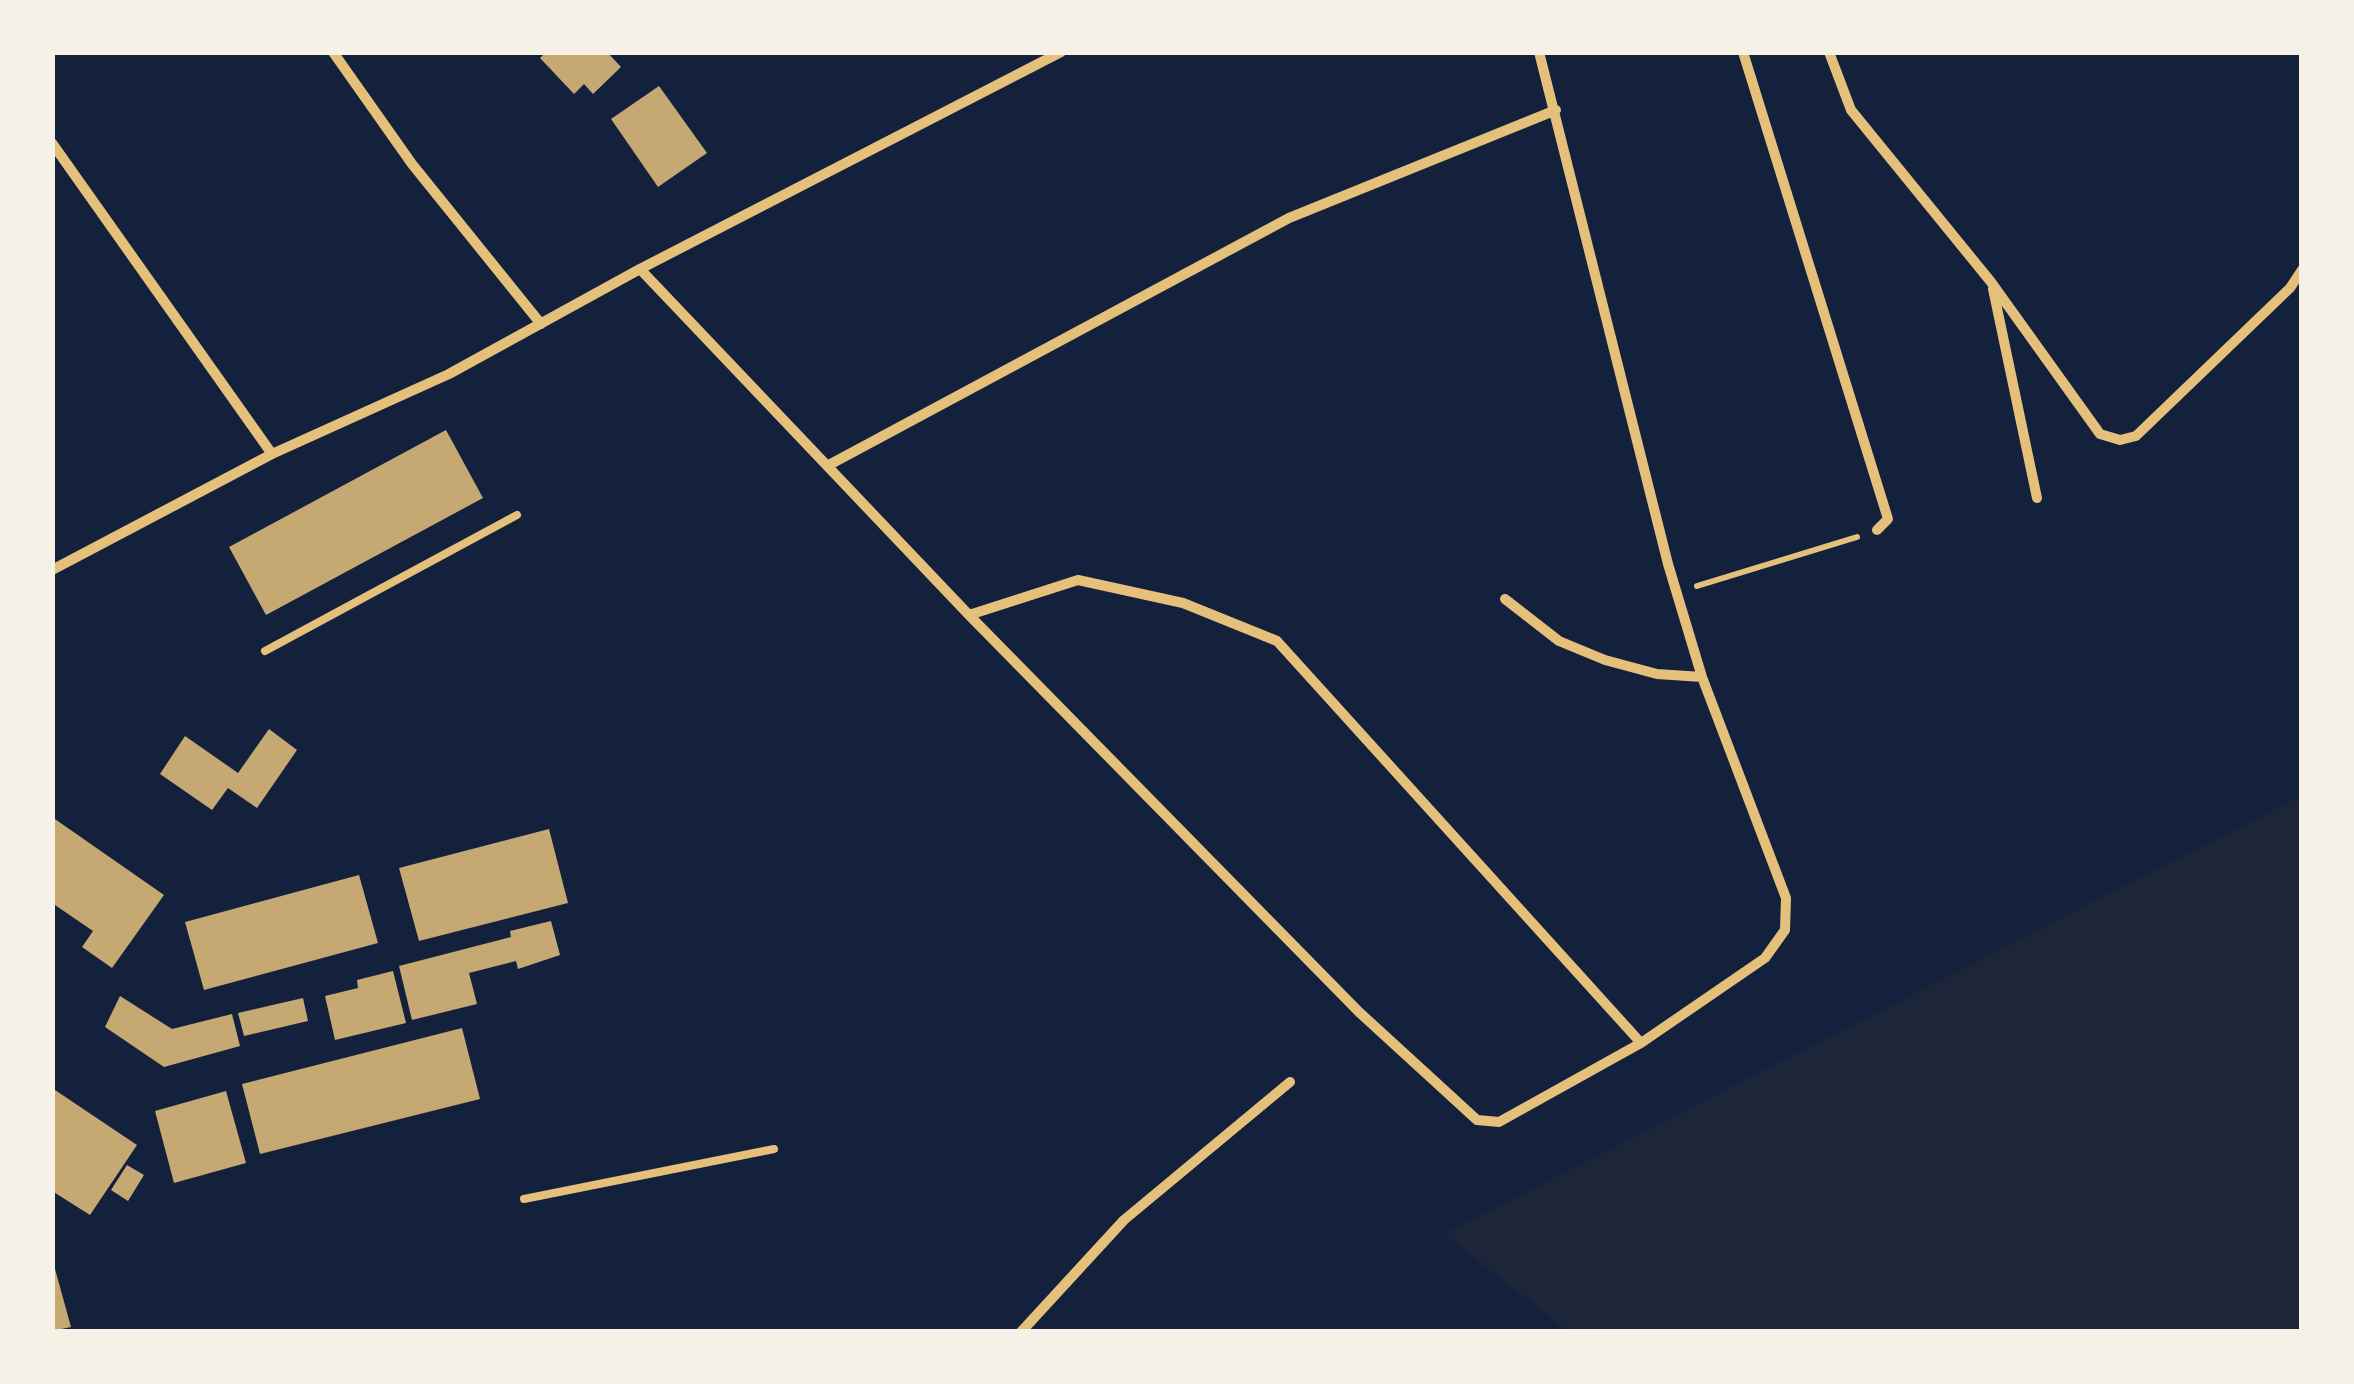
<!DOCTYPE html>
<style>
body{margin:0}
#map{position:relative;width:2354px;height:1384px;overflow:hidden;background:#14213d;font-family:"Nunito Sans",sans-serif}
canvas{display:block}
.frame{position:absolute;inset:0;border:55px solid #f6f1e7;pointer-events:none}
</style>
<div id="map">
<canvas width="2354" height="1384"></canvas>
<div class="frame"></div>
</div>
<script>
const ctx = document.querySelector('canvas').getContext('2d');
ctx.lineJoin = 'round';
function fillPath(path, color) { ctx.fillStyle = color; ctx.fill(path, 'evenodd'); }
const shape = rows => new Path2D(rows.map(r => 'M' + r).join(''));
function strokePath(path, color, width, dash) { ctx.strokeStyle = color; ctx.lineWidth = width; ctx.lineCap = dash ? 'butt' : 'round'; ctx.setLineDash(dash || []); ctx.stroke(path); }
const green = shape([
 [2301,796,2301,1331,1568,1331,1444,1234]
]);
const building = shape([
 [546,52,607,52,621,67,593,94,584,84,574,94,540,58],
 [659,86,707,153,658,187,611,119],
 [446,430,483,498,266,615,229,547],
 [269,729,297,750,257,808,228,788,212,810,160,774,185,736,238,773],
 [52,817,164,895,112,968,82,947,93,931,52,903],
 [549,829,568,903,419,941,399,868],
 [359,875,378,943,204,990,185,922],
 [551,921,560,955,518,969,516,961,469,973,477,1004,412,1020,399,966,511,937,510,931],
 [393,971,406,1023,335,1040,325,996,358,988,357,980],
 [120,996,172,1029,232,1014,240,1046,164,1067,105,1027],
 [303,998,308,1021,244,1036,238,1013],
 [462,1028,480,1099,260,1154,242,1084],
 [52,1088,137,1145,90,1215,52,1191],
 [226,1091,246,1163,174,1183,155,1111],
 [127,1165,144,1175,128,1201,111,1190],
 [52,1258,71,1327,52,1331]
]);
const path = shape([
 [1697,586,1857,537]
]);
const service = shape([
 [265,651,517,515],
 [524,1199,774,1149]
]);
const minor = shape([
 [333,52,412,164,541,324],
 [1743,52,1888,519,1877,530],
 [1829,52,1851,110,1991,282,2100,434,2120,440,2136,436,2290,288,2302,270],
 [52,143,272,454],
 [640,269,969,615,1359,1012,1477,1120,1499,1122,1641,1043,1765,958,1785,930,1786,898,1702,677,1668,564,1539,52],
 [1993,289,2037,498],
 [827,466,1289,218,1556,110],
 [52,570,272,454,449,374,640,269,1061,52],
 [1505,599,1559,641,1605,660,1657,674,1702,677],
 [969,615,1078,580,1183,603,1277,641,1641,1043],
 [1021,1332,1124,1220,1290,1082]
]);
fillPath(green, '#1d2539');
fillPath(building, '#c6a872');
strokePath(path, '#e5c07b', 6);
strokePath(service, '#e5c07b', 8);
strokePath(minor, '#e5c07b', 10);
</script>
